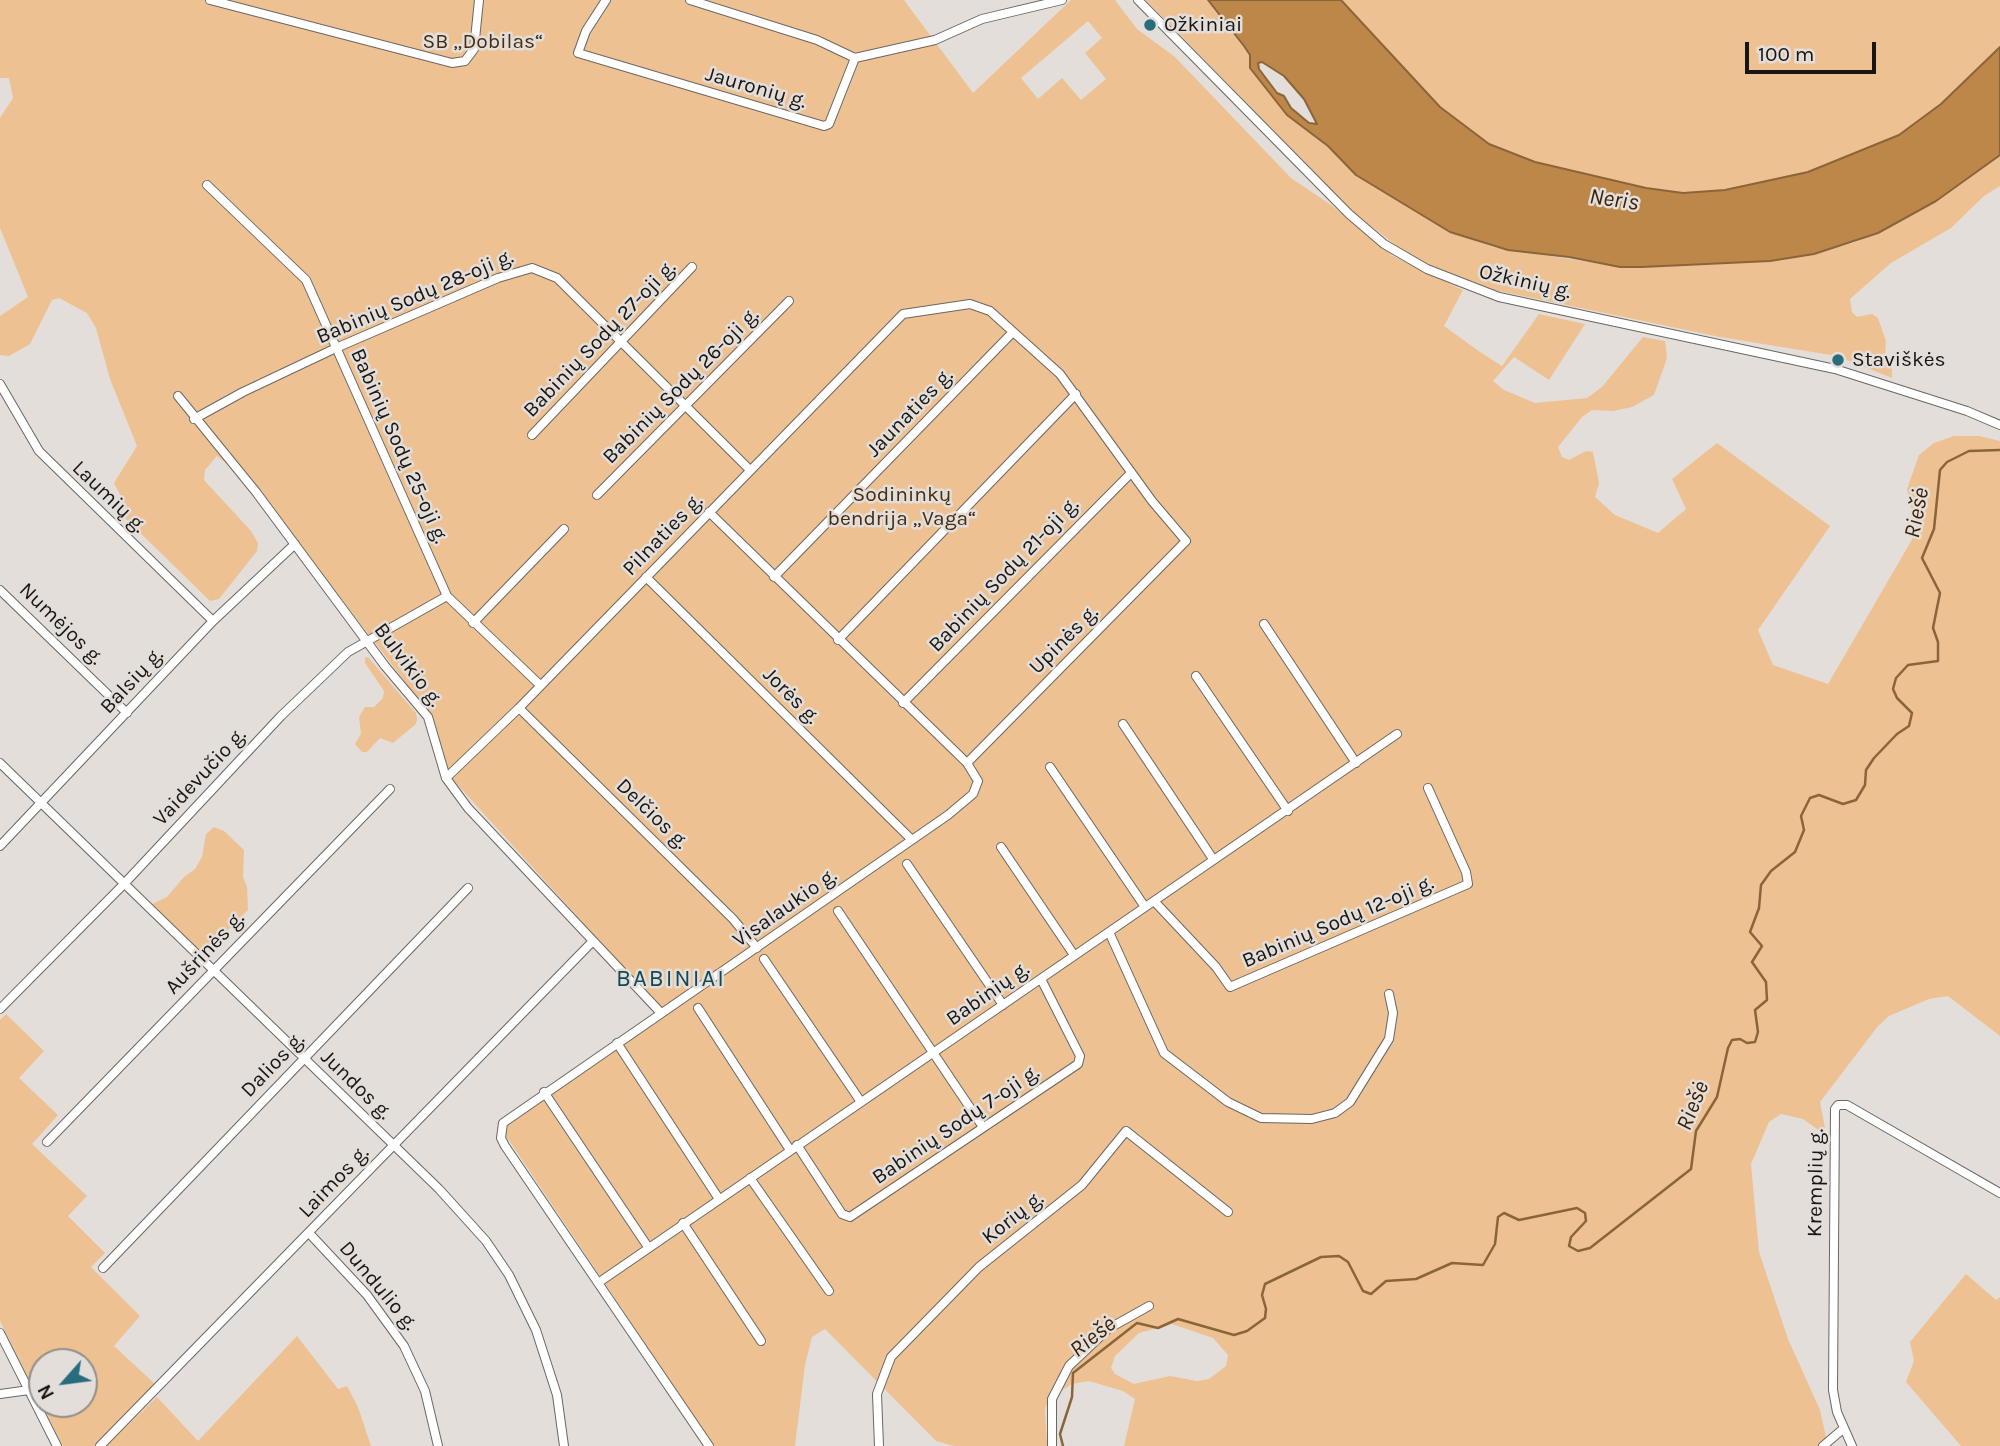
<!DOCTYPE html>
<meta charset="utf-8">
<style>
body{margin:0}
#map{position:relative;width:2000px;height:1446px;overflow:hidden;background:#e3ded9;font-family:Karla,sans-serif}
canvas{display:block}
.north{position:absolute;left:28px;top:1348px;width:70px;height:70px;box-sizing:border-box;background:#e3ded9;border:2px solid #918e8a;border-radius:50%;rotate:242deg;font-size:19px;font-weight:700;line-height:28px;text-align:center;color:#171614}
.north::after{content:'';display:block;margin:auto;width:24px;height:32px;background:#286c7d;clip-path:polygon(50% 0,100% 100%,50% 72%,0 100%)}
.scale{position:absolute;left:1745px;top:42px;width:131px;height:32px;box-sizing:border-box;border:4px solid #171614;border-top:0;padding-left:9px;font-size:21px;line-height:24px;white-space:nowrap;color:#171614;-webkit-text-stroke:5px #e3ded9;paint-order:stroke}
</style>
<div id="map">
<canvas width="2000" height="1446"></canvas>
<div class="north">N</div>
<div class="scale">100 m</div>
</div>
<script>
const ctx = document.querySelector('canvas').getContext('2d');
ctx.lineJoin = 'round';
function fillPath(path, color) { ctx.fillStyle = color; ctx.fill(path, 'evenodd'); }
const shape = rows => new Path2D(rows.map(r => 'M' + r).join(''));
function strokePath(path, color, width, dash) { ctx.strokeStyle = color; ctx.lineWidth = width; ctx.lineCap = dash ? 'butt' : 'round'; ctx.setLineDash(dash || []); ctx.stroke(path); }
function label(font, color, halo, rows, align = 'center') {
  ctx.font = font + ' Karla,sans-serif'; ctx.lineWidth = 5; ctx.setLineDash([]); ctx.textBaseline = 'middle'; ctx.strokeStyle = halo; ctx.fillStyle = color; for (const [text, x, y, turn = 0] of rows) {
    ctx.save(); ctx.translate(x, y); ctx.rotate((+turn || 0) * Math.PI / 180); ctx.textAlign = isNaN(turn) ? turn : align; if (halo) ctx.strokeText(text, 0, 0); ctx.fillText(text, 0, 0); ctx.restore();
  }
}
const green = shape([
 [0,0,904,0,973,93,1071,0,1115,0,1137,29,1175,57,1291,178,1331,205,1393,256,1463,290,1444,326,1480,352,1502,366,1539,314,1585,324,1549,380,1514,357,1493,381,1504,390,1535,403,1587,398,1602,387,1643,337,1665,341,1667,358,1654,395,1632,407,1613,411,1592,410,1582,417,1558,447,1562,457,1569,460,1586,451,1593,452,1599,483,1595,497,1615,515,1658,533,1686,509,1672,479,1717,443,1830,526,1758,630,1773,665,1828,684,1917,531,1907,489,1919,455,1934,443,1954,436,1979,436,2000,441,2000,1036,1948,996,1929,999,1889,1016,1878,1026,1820,1102,1825,1128,1820,1131,1803,1119,1781,1114,1769,1122,1751,1164,1759,1252,1788,1339,1820,1410,1828,1446,1124,1446,1135,1399,1123,1391,1089,1381,1072,1384,1049,1398,1045,1409,1047,1446,954,1446,936,1441,825,1329,812,1337,805,1365,795,1446,714,1446,506,1136,508,1123,666,1014,445,771,429,713,255,486,217,456,205,470,204,480,251,531,258,543,257,551,219,599,210,601,124,517,126,506,114,483,137,446,110,379,96,328,87,313,59,298,52,300,30,344,9,356,0,355,0,316,28,297,0,228,0,118,13,98,9,78,0,78],
 [1088,21,1102,38,1085,53,1106,79,1081,100,1062,78,1038,99,1021,78],
 [1172,1324,1213,1338,1228,1355,1226,1366,1209,1379,1197,1381,1170,1376,1134,1384,1115,1374,1111,1368,1115,1356,1139,1333],
 [1146,0,1208,0,1244,46,1250,55,1250,68,1287,114,1328,146,1356,175,1450,232,1493,247,1620,267,1792,258,1853,243,1878,233,1951,191,2000,155,2000,186,1984,196,1951,228,1891,263,1850,299,1852,312,1857,317,1872,314,1878,318,1886,341,1885,357,1892,364,1892,378,1837,356,1720,337,1494,290,1425,263,1402,250,1353,212],
 [1342,0,2000,0,2000,47,1941,104,1899,135,1808,172,1725,190,1683,193,1646,188,1535,162,1489,144,1440,107],
 [368,657,416,713,417,719,416,724,393,743,380,738,367,752,362,752,355,744,361,734,359,717,365,707,374,707,383,698,384,691,365,663,365,658],
 [214,827,224,831,244,850,243,877,247,887,248,910,206,952,198,949,152,904,167,897,184,877,195,869,202,857,206,834],
 [6,1014,44,1051,19,1078,58,1115,32,1144,87,1196,68,1216,105,1253,91,1267,140,1316,114,1346,156,1385,94,1446,63,1446,0,1321,0,1020],
 [42,1362,84,1362,84,1404,42,1404],
 [1966,1274,1996,1300,2000,1297,2000,1446,1961,1446,1906,1382,1914,1361,1910,1342],
 [297,1336,338,1389,347,1386,358,1407,371,1446,106,1446,157,1397,198,1441]
]);
const water = shape([
 [1208,0,1341,0,1440,107,1489,144,1535,162,1646,188,1683,193,1725,190,1808,172,1899,135,1941,104,2000,47,2000,155,1936,201,1878,233,1814,254,1770,261,1642,267,1620,267,1569,257,1508,250,1450,232,1356,175,1328,146,1287,115,1250,68,1250,55,1244,46,1208,0],
 [1262,62,1284,76,1304,99,1317,124,1309,123,1291,108,1284,96,1277,93,1259,69,1258,63,1262,62]
]);
const stream = shape([
 [1063,1446,1060,1434,1072,1397,1073,1373,1137,1323,1158,1328,1178,1319,1234,1335,1247,1331,1265,1318,1266,1309,1262,1295,1265,1284,1321,1257,1339,1256,1348,1262,1363,1291,1371,1294,1386,1281,1416,1279,1452,1263,1483,1265,1495,1244,1498,1217,1504,1213,1519,1220,1577,1208,1585,1213,1586,1221,1571,1237,1569,1246,1578,1251,1590,1248,1691,1169,1696,1131,1717,1097,1728,1048,1732,1040,1740,1039,1747,1043,1755,1042,1758,1032,1755,1010,1767,1000,1766,982,1752,962,1762,946,1750,932,1759,908,1761,885,1771,871,1795,852,1804,830,1801,816,1810,798,1819,795,1843,804,1856,800,1865,785,1866,770,1874,758,1897,734,1909,726,1912,713,1897,698,1893,689,1896,678,1908,665,1938,661,1938,642,1933,628,1940,593,1922,558,1934,529,1940,470,1947,462,1969,451,2000,450]
]);
const street = shape([
 [210,0,452,63,465,61,474,49,479,0],
 [606,0,586,31,578,53,824,126,829,124,855,58,935,40,982,19,1062,0],
 [690,0,817,40,855,58],
 [1138,0,1349,214,1384,244,1427,269,1499,297,1835,369,1967,411,2000,425],
 [207,185,306,280,447,596,540,685],
 [0,384,39,451,213,621],
 [178,396,256,492,385,666,428,717,446,778,468,808,661,1013],
 [194,419,243,392,336,348,498,278,532,268,557,278,750,470],
 [532,435,692,267],
 [597,495,789,301],
 [646,577,912,840],
 [774,577,1012,333],
 [0,590,127,713],
 [473,623,564,529],
 [1264,624,1356,763],
 [838,640,1076,394],
 [1196,676,1288,811],
 [903,703,1131,473],
 [519,708,733,919,757,948],
 [1123,724,1213,859],
 [0,763,439,1189,486,1241,509,1275,536,1330,557,1395,564,1446],
 [1050,767,1145,907],
 [446,778,519,708,903,314,970,304,990,311,1060,374,1152,501,1186,541,967,763],
 [0,846,213,621,295,544],
 [1001,847,1074,955],
 [907,864,1003,1005],
 [1154,901,1216,967,1230,987,1468,884,1466,872,1428,788],
 [838,911,983,1127],
 [1109,932,1164,1053,1228,1102,1261,1118,1312,1119,1335,1113,1350,1102,1389,1039,1393,1013,1389,994],
 [764,959,861,1102],
 [698,1008,790,1150],
 [0,1009,123,885,281,716,348,652,447,596],
 [617,1043,719,1199],
 [544,1092,648,1247],
 [47,1142,390,789],
 [797,1145,842,1214,850,1217,1078,1064,1080,1056,1041,979],
 [750,1178,829,1291],
 [683,1223,761,1341],
 [309,1233,367,1295,404,1346,425,1391,438,1446],
 [103,1268,468,888],
 [598,1283,1397,734],
 [0,1333,57,1446],
 [0,1394,29,1390],
 [100,1446,593,941],
 [709,1446,505,1146,501,1138,503,1123,948,815,973,794,978,781,967,763,709,512],
 [879,1446,877,1394,891,1357,979,1267,1082,1185,1126,1131,1228,1212],
 [1052,1446,1052,1399,1069,1366,1108,1329,1149,1306],
 [1823,1446,1843,1429],
 [1852,1446,1837,1412,1833,1390,1835,1109,1838,1105,1847,1105,2000,1193]
]);
const markers = [
 [1150,25,7,"#286c7d"],
 [1838,360,7,"#286c7d"]
];
const poiNames = [
 ["Ožkiniai",1164,25],
 ["Staviškės",1852,360]
];
const parkNames = [
 ["SB „Dobilas“",483,42],
 ["Sodininkų",902,495],
 ["bendrija „Vaga“",902,519]
];
const streetNames = [
 ["Jauronių g.",756,88,16],
 ["Ožkinių g.",1525,282,13],
 ["Babinių Sodų 28-oji g.",415,297,-23],
 ["Babinių Sodų 27-oji g.",600,339,-46],
 ["Babinių Sodų 26-oji g.",681,386,-45],
 ["Jaunaties g.",910,413,-46],
 ["Babinių Sodų 25-oji g.",399,446,66],
 ["Laumių g.",109,497,44],
 ["Pilnaties g.",663,535,-46],
 ["Babinių Sodų 21-oji g.",1004,575,-46],
 ["Numėjos g.",61,624,44],
 ["Upinės g.",1064,640,-45],
 ["Bulvikio g.",408,665,53],
 ["Balsių g.",132,681,-47],
 ["Jorės g.",791,696,45],
 ["Vaidevučio g.",200,777,-47],
 ["Delčios g.",652,814,44],
 ["Visalaukio g.",785,908,-35],
 ["Babinių Sodų 12-oji g.",1338,922,-23],
 ["Aušrinės g.",205,953,-47],
 ["Babinių g.",988,994,-35],
 ["Dalios g.",273,1065,-46],
 ["Jundos g.",356,1085,44],
 ["Babinių Sodų 7-oji g.",956,1125,-34],
 ["Laimos g.",334,1182,-46],
 ["Kremplių g.",1816,1183,-89],
 ["Korių g.",1013,1218,-38],
 ["Dundulio g.",378,1286,50]
];
const waterNames = [
 ["Neris",1614,200,8],
 ["Riešė",1917,513,-79],
 ["Riešė",1693,1106,-68],
 ["Riešė",1093,1337,-38]
];
const quarterNames = [
 ["BABINIAI",671,979]
];
fillPath(green, '#eec192');
fillPath(water, '#bd874a');
strokePath(water, '#8b653a', 2);
strokePath(stream, '#8b653a', 2.5);
strokePath(street, '#6b6763', 10);
strokePath(street, '#fff', 8);
for (const [x, y, r, color] of markers) { const dot = new Path2D(); dot.arc(x, y, r, 0, 2 * Math.PI); ctx.fillStyle = color; ctx.fill(dot); strokePath(dot, '#e3ded9', 2.5); }
label('21px', '#171614', '#e3ded9', poiNames, 'left');
label('21px', '#442d12', '#e3ded9', parkNames);
label('21px', '#171614', '#e3ded9', streetNames);
label('italic 23px', '#3a2308', '#e3ded9', waterNames);
ctx.letterSpacing = '2px';
label('24px', '#114957', '#e3ded9', quarterNames);
ctx.letterSpacing = '0px';
</script>
